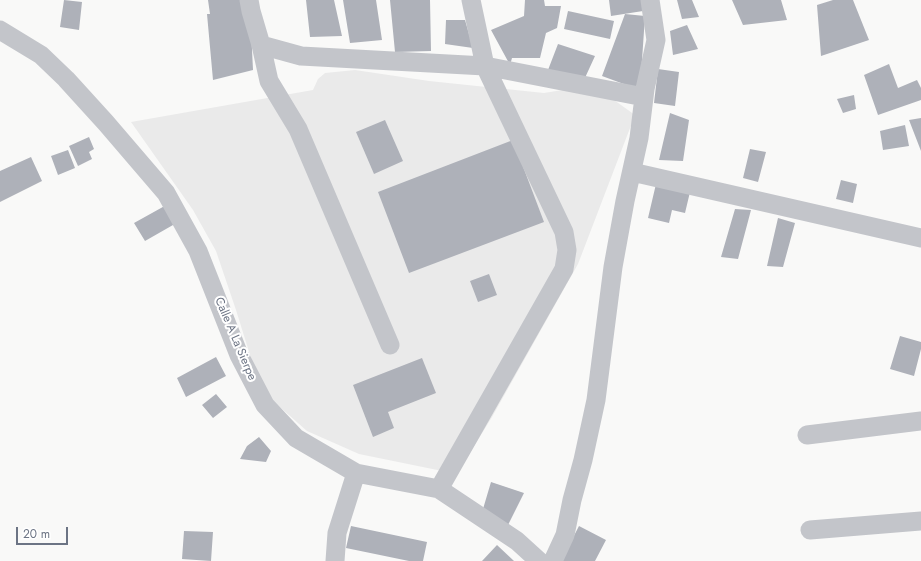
<!DOCTYPE html>
<style>
body{margin:0}
#map{position:relative;width:921px;height:561px;overflow:hidden;background:#f9f9f8;font-family:Jost,sans-serif}
canvas{display:block}
.scale{position:absolute;left:16px;top:527px;width:52px;height:18px;box-sizing:border-box;border:2px solid #6c7484;border-top:0;padding-left:5px;font-size:12px;line-height:14px;white-space:nowrap;color:#6c7484;-webkit-text-stroke:3px #fff;paint-order:stroke}
</style>
<div id="map">
<canvas width="921" height="561"></canvas>
<div class="scale">20 m</div>
</div>
<script>
const ctx = document.querySelector('canvas').getContext('2d');
ctx.lineJoin = 'round';
function fillPath(path, color) { ctx.fillStyle = color; ctx.fill(path, 'evenodd'); }
const shape = rows => new Path2D(rows.map(r => 'M' + r).join(''));
function strokePath(path, color, width, dash) { ctx.strokeStyle = color; ctx.lineWidth = width; ctx.lineCap = dash ? 'butt' : 'round'; ctx.setLineDash(dash || []); ctx.stroke(path); }
function label(font, color, halo, rows, align = 'center') {
  ctx.font = font + ' Jost,sans-serif'; ctx.lineWidth = 4; ctx.setLineDash([]); ctx.textBaseline = 'middle'; ctx.strokeStyle = halo; ctx.fillStyle = color; for (const [text, x, y, turn = 0] of rows) {
    ctx.save(); ctx.translate(x, y); ctx.rotate((+turn || 0) * Math.PI / 180); ctx.textAlign = isNaN(turn) ? turn : align; if (halo) ctx.strokeText(text, 0, 0); ctx.fillText(text, 0, 0); ctx.restore();
  }
}
const built = shape([
 [355,70,429,81,544,93,593,85,635,115,578,264,492,417,457,474,359,454,307,431,273,401,255,371,236,310,216,251,193,210,131,122,313,90,318,79,325,73]
]);
const building = shape([
 [64,0,82,2,79,30,60,27],
 [208,0,243,0,250,9,253,70,213,80,207,14,210,14],
 [306,0,334,0,342,36,310,37],
 [343,0,376,0,382,40,350,43],
 [390,0,430,0,431,51,395,52],
 [525,0,544,0,545,6,561,6,557,28,546,33,540,58,512,58,510,65,491,30,524,16],
 [609,0,642,0,643,11,611,16],
 [677,0,692,0,699,17,682,19],
 [732,0,781,0,787,20,743,25],
 [833,0,853,0,869,40,821,56,817,5],
 [568,11,614,21,610,39,564,29],
 [625,14,645,16,640,90,602,76],
 [446,20,465,20,473,48,445,44],
 [687,25,698,49,673,55,670,31],
 [558,44,595,56,584,80,548,70],
 [889,64,898,88,917,80,921,88,921,100,878,115,864,75],
 [658,69,679,72,675,106,654,103],
 [854,95,856,109,843,113,837,99],
 [670,113,689,120,683,161,659,160],
 [921,118,921,151,909,120],
 [385,120,403,161,374,174,356,132],
 [905,125,909,146,883,150,880,131],
 [89,137,94,149,89,152,92,159,78,166,69,146],
 [513,140,544,222,409,273,378,192],
 [750,149,766,152,758,182,743,178],
 [68,150,75,168,58,175,51,156],
 [31,157,42,181,0,202,0,171],
 [841,180,857,184,853,203,836,199],
 [656,184,690,192,685,213,672,210,669,223,648,218],
 [170,203,180,221,145,241,134,223],
 [735,209,751,210,738,259,721,257],
 [778,218,795,223,783,267,767,266],
 [489,274,497,295,478,302,470,281],
 [900,336,921,342,921,349,914,376,890,369],
 [216,357,226,376,186,397,177,378],
 [422,358,436,393,388,412,394,428,373,437,353,385],
 [216,394,227,407,213,418,202,405],
 [259,437,271,451,266,462,240,459,247,446],
 [491,482,524,493,507,527,483,509],
 [351,526,427,542,423,561,409,561,346,548],
 [579,526,606,540,595,561,561,561],
 [184,531,213,532,211,561,182,559],
 [497,545,514,561,482,561]
]);
const minor = shape([
 [249,0,251,11,261,45,269,81,298,129,390,345],
 [0,30,41,55,66,79,106,123,166,193,198,251,239,355,265,405,296,438,356,473,439,489,517,541,539,561],
 [261,45,301,56,485,66,644,97],
 [632,172,921,238],
 [807,435,921,421],
 [439,489,564,269,567,250,564,232,485,66,471,0],
 [810,530,921,521],
 [335,561,337,533,356,473],
 [553,561,565,535,572,500,583,460,596,400,613,267,625,201,639,138,645,89,656,40,650,0]
]);
const streetNames = [
 ["Calle A La Sierpe",235,339,67]
];
fillPath(built, '#eaeaea');
fillPath(building, '#aeb1b9');
strokePath(minor, '#c3c5ca', 19);
label('12px', '#6c7484', '#fff', streetNames);
</script>
